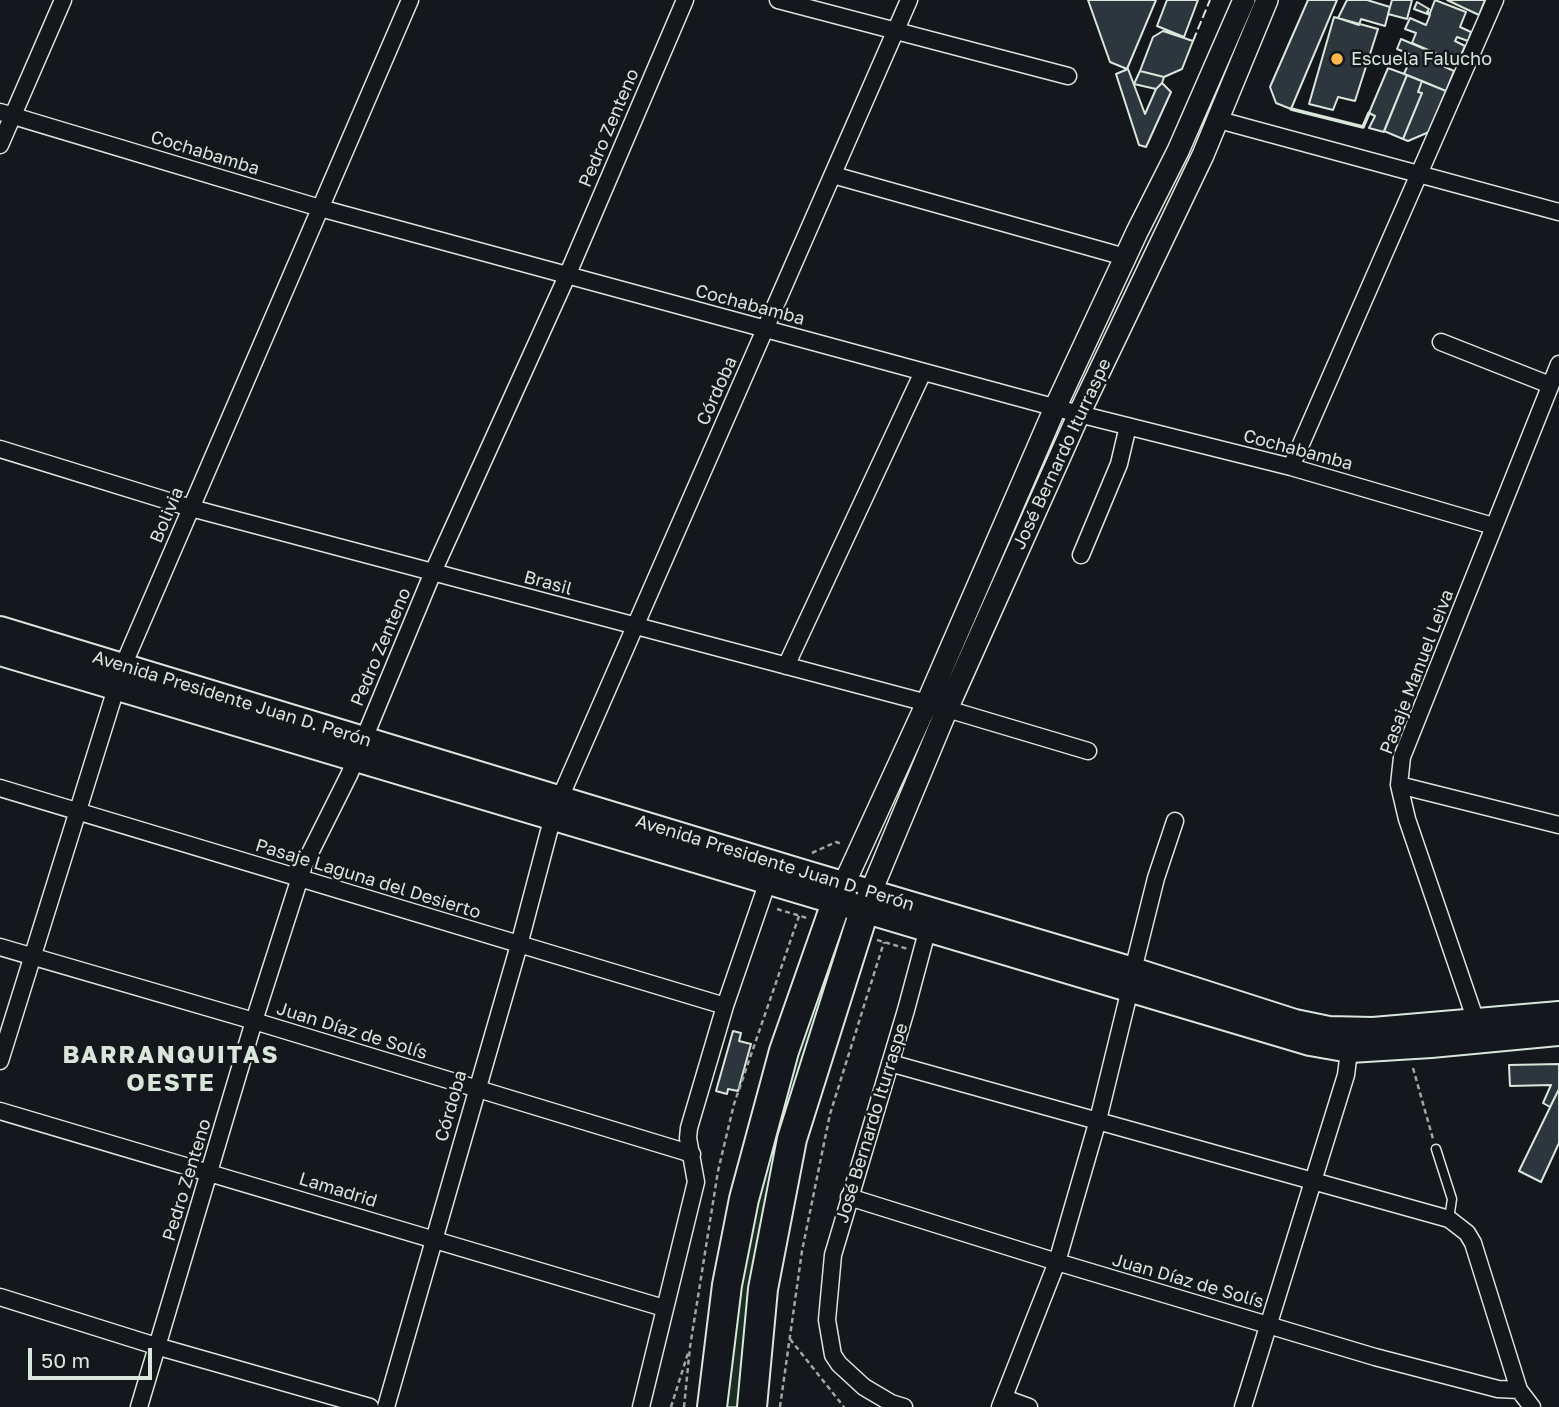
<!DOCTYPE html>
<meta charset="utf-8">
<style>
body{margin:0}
#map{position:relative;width:1559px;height:1407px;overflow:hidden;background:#14181c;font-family:"Golos Text",sans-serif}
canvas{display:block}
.scale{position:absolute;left:28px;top:1348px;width:124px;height:32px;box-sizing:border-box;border:4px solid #d8e6dc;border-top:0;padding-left:9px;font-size:21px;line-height:24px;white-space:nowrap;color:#d8e6dc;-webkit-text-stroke:5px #14181c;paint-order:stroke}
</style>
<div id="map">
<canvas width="1559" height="1407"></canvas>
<div class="scale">50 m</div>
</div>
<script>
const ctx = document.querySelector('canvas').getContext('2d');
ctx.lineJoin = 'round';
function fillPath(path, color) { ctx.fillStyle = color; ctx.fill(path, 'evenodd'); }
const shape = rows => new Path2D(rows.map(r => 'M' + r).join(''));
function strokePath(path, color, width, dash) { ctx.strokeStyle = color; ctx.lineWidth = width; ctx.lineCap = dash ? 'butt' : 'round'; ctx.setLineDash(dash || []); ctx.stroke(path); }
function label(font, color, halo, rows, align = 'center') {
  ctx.font = font + ' "Golos Text",sans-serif'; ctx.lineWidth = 5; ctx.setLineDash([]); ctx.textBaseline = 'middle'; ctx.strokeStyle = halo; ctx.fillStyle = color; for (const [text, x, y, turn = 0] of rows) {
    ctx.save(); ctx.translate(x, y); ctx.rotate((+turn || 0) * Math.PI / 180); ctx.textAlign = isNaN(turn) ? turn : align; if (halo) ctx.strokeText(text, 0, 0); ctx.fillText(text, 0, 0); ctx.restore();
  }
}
const green = shape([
 [864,911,815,1061,752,1407,712,1407,727,1285,827,924,864,911]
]);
const building = shape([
 [1088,0,1156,0,1127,69,1110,62,1088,0],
 [1167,0,1198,0,1184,37,1157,26,1167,0],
 [1308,0,1337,0,1291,109,1276,103,1270,87,1308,0],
 [1347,0,1367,0,1390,7,1385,26,1361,19,1359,25,1338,18,1347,0],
 [1392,0,1412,0,1407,19,1388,14,1392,0],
 [1435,0,1466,12,1460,27,1471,32,1468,41,1457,37,1455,41,1465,46,1459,60,1452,57,1451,60,1412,43,1416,33,1405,29,1410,18,1426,25,1430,15,1414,9,1417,2,1429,9,1427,12,1430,13,1435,0],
 [1447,0,1485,0,1479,15,1447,0],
 [1334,17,1378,29,1355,101,1338,97,1333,110,1309,104,1334,17],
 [1163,31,1193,41,1182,69,1164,77,1140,71,1153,37,1163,31],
 [1401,39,1446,58,1443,66,1454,71,1446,91,1404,74,1412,55,1397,49,1401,39],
 [1388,68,1407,75,1384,132,1369,128,1375,116,1369,113,1388,68],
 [1128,69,1145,114,1156,89,1162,83,1171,92,1146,147,1139,145,1116,74,1128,69],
 [1140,71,1164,77,1162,83,1156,89,1134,84,1140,71],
 [1407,75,1422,81,1418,92,1422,93,1403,139,1384,131,1407,75],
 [1422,81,1446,91,1429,132,1408,141,1403,139,1422,93,1418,92,1422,81],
 [733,1031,741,1033,739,1041,751,1044,738,1091,728,1089,727,1094,716,1091,733,1031],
 [1559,1064,1559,1089,1550,1107,1543,1103,1551,1085,1510,1086,1509,1065,1559,1064],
 [1559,1089,1559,1143,1541,1182,1519,1171,1559,1089]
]);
const path = shape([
 [812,853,836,842,842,844],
 [777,909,807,918],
 [877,940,908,949],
 [1413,1068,1433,1139],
 [790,1339,844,1407],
 [671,1407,688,1353],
 [684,1407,690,1347,718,1171,734,1104,799,916],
 [780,1407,802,1251,830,1114,884,942]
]);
const service = shape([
 [1436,1149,1452,1199,1449,1219]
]);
const minor = shape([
 [778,0,1068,76],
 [0,112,320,208,1079,414,1291,467,1493,526],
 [1219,120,1559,212],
 [0,145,63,0],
 [833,175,1125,257],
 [1441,342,1550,385],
 [0,449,191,508,927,703,1088,751],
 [1291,467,1495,0],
 [1081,555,1119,464,1128,426],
 [786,666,923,372],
 [1399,785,1559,825],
 [0,788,725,1006],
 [560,798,909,0],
 [0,947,254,1021,692,1154],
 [1133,970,1156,878,1175,821],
 [1479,1030,1407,819,1399,785,1402,757,1559,364],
 [0,1061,123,666,410,0],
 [890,1063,1449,1219,1467,1233,1473,1243,1519,1390,1532,1407],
 [0,1111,664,1308],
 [849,1197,1057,1262,1375,1357,1498,1389,1519,1390],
 [0,1297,156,1346,370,1407],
 [1004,1398,1029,1407],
 [139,1407,254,1021,304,865,349,775,433,572,567,276,685,0],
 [386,1407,519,945,553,816],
 [641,1407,696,1182,688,1138,689,1128,725,1006,768,881],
 [904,1407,891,1403,864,1387,839,1364,833,1355,827,1320,833,1255,906,1010,928,928],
 [1000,1407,1057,1262,1098,1120,1130,989],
 [1243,1407,1346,1075,1350,1043]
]);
const secondary = shape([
 [838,897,927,703,1055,408,1137,232,1178,151,1244,0],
 [865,906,947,709,1079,414,1203,155,1267,0]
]);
const primary = shape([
 [0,629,802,872,1133,970,1295,1022,1329,1029,1373,1030,1559,1014],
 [0,653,1310,1043,1350,1050,1431,1045,1559,1033]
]);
const motorway = shape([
 [712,1407,727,1285,744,1199,784,1051,836,903],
 [752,1407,763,1289,792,1139,864,911]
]);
const fence = shape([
 [1193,41,1210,0]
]);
const wall = shape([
 [1291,109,1363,127,1369,113]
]);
const markers = [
 [1337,59,7,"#ffb74d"]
];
const poiNames = [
 ["Escuela Falucho",1351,59]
];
const streetNames = [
 ["Pedro Zenteno",609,128,-67],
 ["Cochabamba",205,153,17],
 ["Cochabamba",750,305,15],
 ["Córdoba",717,391,-66],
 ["Cochabamba",1298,450,15],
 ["José Bernardo Iturraspe",1062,454,-65],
 ["Bolivia",167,515,-67],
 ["Brasil",548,583,15],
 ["Pedro Zenteno",381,647,-67],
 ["Pasaje Manuel Leiva",1417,672,-69],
 ["Avenida Presidente Juan D. Perón",232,699,17],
 ["Avenida Presidente Juan D. Perón",775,863,17],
 ["Pasaje Laguna del Desierto",368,879,17],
 ["Juan Díaz de Solís",352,1031,17],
 ["Córdoba",451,1106,-74],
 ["José Bernardo Iturraspe",872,1123,-73],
 ["Pedro Zenteno",187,1180,-73],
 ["Lamadrid",338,1190,17],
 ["Juan Díaz de Solís",1188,1281,16]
];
const districtNames = [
 ["BARRANQUITAS",171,1055],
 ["OESTE",171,1083]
];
fillPath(green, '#1a2d24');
strokePath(green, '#939e99', 2);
fillPath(building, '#2c363c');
strokePath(building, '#d8e6dc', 2);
strokePath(service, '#d8e6dc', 11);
strokePath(minor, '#d8e6dc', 19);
strokePath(secondary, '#d8e6dc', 24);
strokePath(primary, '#d8e6dc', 28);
strokePath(motorway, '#d8e6dc', 32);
strokePath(path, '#9da8a2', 2.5, [5, 3.5]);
strokePath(service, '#14181c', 8);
strokePath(minor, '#14181c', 16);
strokePath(secondary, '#14181c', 21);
strokePath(primary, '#14181c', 24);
strokePath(motorway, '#14181c', 28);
strokePath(fence, '#d8e6dc', 2, [9, 3.5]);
strokePath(wall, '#d8e6dc', 3.5);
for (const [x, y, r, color] of markers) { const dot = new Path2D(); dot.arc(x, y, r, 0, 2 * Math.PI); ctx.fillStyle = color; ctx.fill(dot); strokePath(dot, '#14181c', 2.5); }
label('18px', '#d8e6dc', '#14181c', poiNames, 'left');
label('18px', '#d8e6dc', '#14181c', streetNames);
ctx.letterSpacing = '2px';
label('bold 24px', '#d8e6dc', '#14181c', districtNames);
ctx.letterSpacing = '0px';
</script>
